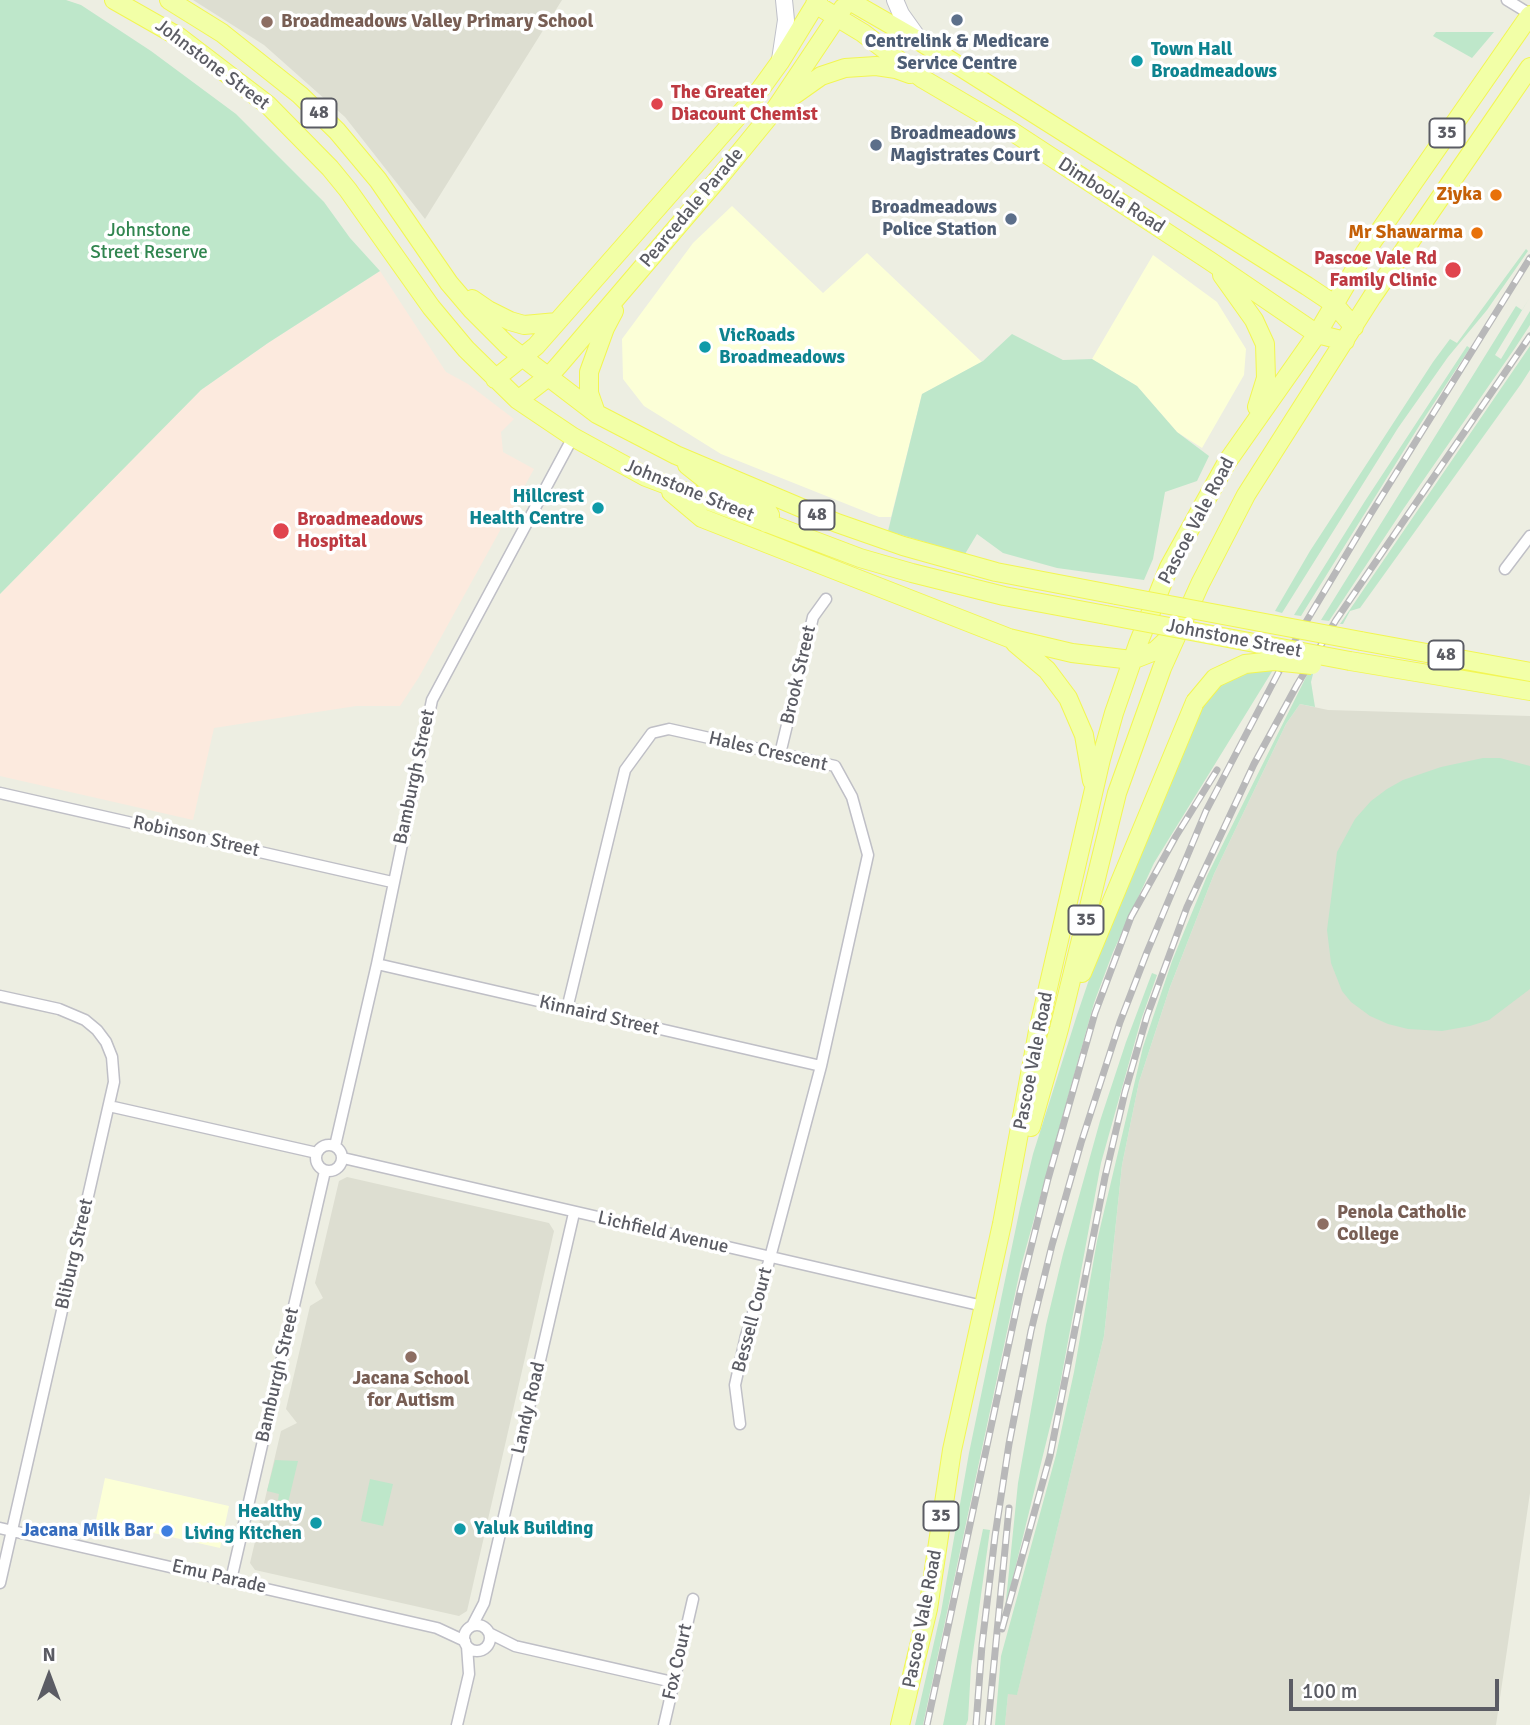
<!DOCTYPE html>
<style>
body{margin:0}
#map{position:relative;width:1530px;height:1725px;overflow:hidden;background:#edeee2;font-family:Signika,sans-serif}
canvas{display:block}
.north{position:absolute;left:14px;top:1641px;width:70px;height:70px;-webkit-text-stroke:5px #fff;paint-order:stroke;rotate:0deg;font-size:19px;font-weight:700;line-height:28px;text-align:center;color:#5b5c64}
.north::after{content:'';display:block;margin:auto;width:24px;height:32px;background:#5b5c64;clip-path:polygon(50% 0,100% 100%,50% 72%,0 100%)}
.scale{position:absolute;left:1289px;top:1679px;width:210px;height:32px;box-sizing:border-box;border:4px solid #5b5c64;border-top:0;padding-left:9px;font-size:21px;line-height:24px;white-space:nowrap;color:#5b5c64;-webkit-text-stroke:5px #fff;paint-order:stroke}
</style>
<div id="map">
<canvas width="1530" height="1725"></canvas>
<div class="north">N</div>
<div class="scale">100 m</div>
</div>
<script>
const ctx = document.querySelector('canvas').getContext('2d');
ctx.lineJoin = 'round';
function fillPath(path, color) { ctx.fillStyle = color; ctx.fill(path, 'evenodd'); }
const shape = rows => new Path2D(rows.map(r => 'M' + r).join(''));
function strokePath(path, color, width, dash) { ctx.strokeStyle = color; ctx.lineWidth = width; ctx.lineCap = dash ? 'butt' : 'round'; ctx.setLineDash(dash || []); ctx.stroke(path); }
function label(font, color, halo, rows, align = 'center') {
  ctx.font = font + ' Signika,sans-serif'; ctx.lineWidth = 7; ctx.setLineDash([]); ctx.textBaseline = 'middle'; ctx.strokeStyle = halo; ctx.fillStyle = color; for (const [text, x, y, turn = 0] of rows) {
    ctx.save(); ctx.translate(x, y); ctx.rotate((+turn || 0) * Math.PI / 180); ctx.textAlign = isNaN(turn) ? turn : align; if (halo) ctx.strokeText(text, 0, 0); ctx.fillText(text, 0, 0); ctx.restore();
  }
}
const commercial = shape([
 [732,206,823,293,867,253,982,362,922,394,891,517,879,517,721,454,644,406,623,379,622,339,693,243],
 [1153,255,1217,302,1246,349,1244,375,1202,448,1177,432,1137,386,1092,359],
 [105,1478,229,1506,220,1548,96,1520]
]);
const education = shape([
 [193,0,562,0,425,219,345,117,264,45],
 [1300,704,1328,710,1530,716,1530,1493,1496,1725,1005,1725,1008,1693,1017,1694,1104,1336,1122,1165,1139,1082,1170,987,1214,874,1286,724],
 [347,1177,549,1223,554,1231,467,1611,459,1616,255,1570,250,1563,281,1431,297,1423,286,1409,310,1306,323,1298,315,1283,339,1181]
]);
const medical = shape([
 [380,271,446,372,468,384,514,419,501,432,503,452,534,469,419,677,400,706,356,706,214,728,193,820,0,776,0,594,201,390,268,343]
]);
const green = shape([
 [0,0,66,0,81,5,151,51,236,114,324,202,350,238,380,271,268,343,201,390,0,594],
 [1436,32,1494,32,1472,58,1433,36],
 [1526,249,1528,251,1487,310,1448,357,1398,428,1282,613,1275,611,1310,551,1433,362,1450,339,1457,343],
 [1530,297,1495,355,1501,359,1530,311,1530,325,1515,348,1404,508,1329,621,1321,620,1516,306,1522,310],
 [1012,334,1063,360,1092,359,1137,386,1177,432,1209,456,1197,481,1165,492,1153,559,1144,580,1057,568,1003,553,977,534,965,554,888,531,922,394,983,361],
 [1467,346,1470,348,1421,423,1301,616,1294,615,1365,501],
 [1530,346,1530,370,1521,384,1360,608,1350,611,1343,624,1340,624],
 [1276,665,1154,863,1113,952,1094,1003,1021,1266,923,1725,915,1725,941,1612,969,1453,1020,1208,1033,1154,1077,1015,1097,956,1200,705,1218,685,1240,672],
 [1310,669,1314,670,1311,682,1315,707,1300,704,1286,724,1214,874,1170,987,1139,1082,1122,1165,1104,1336,1017,1695,1008,1694,1005,1725,995,1725,1001,1656,1056,1455,1074,1372,1097,1241,1143,1047,1172,961,1207,876],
 [1483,758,1500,758,1530,766,1530,989,1489,1020,1470,1026,1442,1031,1408,1029,1388,1024,1370,1016,1351,1002,1342,991,1331,963,1327,930,1337,852,1355,819,1371,801,1387,789,1403,780,1441,767],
 [1152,973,1157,975,1141,1020,1101,1163,1059,1390,1005,1610,1018,1483,1046,1325,1063,1254,1100,1121,1126,1042],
 [275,1460,298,1461,288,1503,278,1500,279,1494,267,1491],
 [370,1479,393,1484,383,1526,361,1521],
 [983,1529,990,1530,971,1667,968,1720,966,1725,943,1725]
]);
const street = shape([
 [1507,0,1530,14],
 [1505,569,1530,536],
 [780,754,813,617,826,599],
 [0,793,392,882],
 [377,964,821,1066],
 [0,996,59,1009,85,1020,97,1030,106,1042,112,1057,114,1082,0,1583],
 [567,1009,625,770,652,733,669,729,835,766,852,797,868,855,821,1066,768,1265,746,1336,735,1385,740,1424],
 [109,1106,317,1153],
 '316 1158a13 13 0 1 1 26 0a13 13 0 1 1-26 0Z',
 [335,1146,377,964,432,700,573,437],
 [343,1158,983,1306],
 [0,1528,437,1628,465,1641],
 [231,1580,325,1171],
 '464 1638a13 13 0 1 1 26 0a13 13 0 1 1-26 0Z',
 [472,1626,484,1603,574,1213],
 [489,1633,515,1646,673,1682],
 [457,1725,469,1674,467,1646],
 [664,1725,693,1599]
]);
const secondary = shape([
 [895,0,901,14,921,42],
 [780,60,786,20,784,0]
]);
const primary = shape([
 [114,0,179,37,268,105,330,168,348,190,431,307,466,349,518,400,573,437,646,477,860,558,912,573,1004,596,1106,615],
 [169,0,222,33,300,95,337,131,378,180,449,283,472,310,508,346,597,414,676,455,837,523,903,546,996,572,1116,595],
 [848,0,921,42,1307,286,1334,304,1354,327],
 [815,4,863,33,923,79,1013,132,1210,261,1317,334,1345,341],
 [787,100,821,76,845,68,876,66,896,69,910,74],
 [1222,275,1254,320,1265,344,1266,378,1257,407],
 [472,299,488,310,510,321,524,325,557,322],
 [495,379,536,346,754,98,780,62,818,0],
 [518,400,548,377,559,365,718,179,776,108,843,8],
 [596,413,589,393,589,372,605,328,614,311],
 [687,465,712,485,765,507,770,515,766,523],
 [671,492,702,518,1009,638,1072,653,1132,660,1155,651,1173,634],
 [1361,641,1530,672],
 [1015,643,1047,670,1068,698,1084,735,1092,781],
 [1350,661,1530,691],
 [1082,973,1195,702],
 [1031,1127,1059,1029,1117,793,1162,668,1200,584,1246,495,1372,297,1530,67],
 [900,1725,928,1609,952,1450,1002,1224,1038,1031,1101,759,1114,713,1138,644,1169,567,1227,462,1317,334,1365,252,1530,15]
]);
const rail = shape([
 [1002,1629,1050,1456,1105,1177,1125,1092,1147,1016,1187,907,1254,764,1297,685,1336,620,1530,336],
 [927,1725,1020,1292,1048,1179,1095,1013,1131,917,1176,836,1217,770],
 [976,1725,982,1645,995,1536,1009,1444,1031,1331,1052,1245,1081,1143,1120,1022,1147,952,1206,811,1297,637,1370,515,1530,258],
 [988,1725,1009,1508]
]);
const primaryBridge = shape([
 [1116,595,1361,641],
 [1106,615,1350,661],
 [1195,702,1215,678,1245,664,1274,661,1312,665]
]);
const markers = [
 [957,20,7,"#5c6f8a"],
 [267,22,7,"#8d6e63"],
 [1137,61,7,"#0f9aa8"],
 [657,104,7,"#e0444e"],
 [876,145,7,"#5c6f8a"],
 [1496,195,7,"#e8710a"],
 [1011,219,7,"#5c6f8a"],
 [1477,233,7,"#e8710a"],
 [1453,270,9,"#e0444e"],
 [705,347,7,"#0f9aa8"],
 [598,508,7,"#0f9aa8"],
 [281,531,9,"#e0444e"],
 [1323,1224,7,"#8d6e63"],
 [411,1357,7,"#8d6e63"],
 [316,1523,7,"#0f9aa8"],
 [460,1529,7,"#0f9aa8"],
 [167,1531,7,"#3f7fe0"]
];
const shields = [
 [319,113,35],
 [1447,133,35],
 [817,515,35],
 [1446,655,35],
 [1086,920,35],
 [941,1516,35]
];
const shieldNames = [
 ["48",319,113],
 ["35",1447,133],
 ["48",817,515],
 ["48",1446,655],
 ["35",1086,920],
 ["35",941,1516]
];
const educationNames = [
 ["Broadmeadows Valley Primary School",281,22],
 ["Penola Catholic",1337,1213],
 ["College",1337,1235],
 ["Jacana School",411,1379,"center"],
 ["for Autism",411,1401,"center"]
];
const serviceNames = [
 ["Centrelink & Medicare",957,42],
 ["Service Centre",957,64],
 ["Broadmeadows",890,134,"left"],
 ["Magistrates Court",890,156,"left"],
 ["Broadmeadows",997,208,"right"],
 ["Police Station",997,230,"right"]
];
const cultureNames = [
 ["Town Hall",1151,50],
 ["Broadmeadows",1151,72],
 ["VicRoads",719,336],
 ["Broadmeadows",719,358],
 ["Hillcrest",584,497,"right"],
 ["Health Centre",584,519,"right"],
 ["Healthy",302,1512,"right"],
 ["Living Kitchen",302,1534,"right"],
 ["Yaluk Building",474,1529]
];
const streetNames = [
 ["Johnstone Street",212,65,37],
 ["Dimboola Road",1111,196,33],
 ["Pearcedale Parade",692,208,-50],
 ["Johnstone Street",689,491,22],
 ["Pascoe Vale Road",1197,521,-62],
 ["Johnstone Street",1234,639,11],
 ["Brook Street",799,675,-77],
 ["Hales Crescent",768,752,13],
 ["Bamburgh Street",415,777,-78],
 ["Robinson Street",196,837,13],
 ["Kinnaird Street",599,1016,13],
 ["Pascoe Vale Road",1034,1061,-79],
 ["Lichfield Avenue",663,1233,13],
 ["Bliburg Street",75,1254,-77],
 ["Bessell Court",753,1320,-75],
 ["Bamburgh Street",278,1375,-77],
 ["Landy Road",529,1408,-77],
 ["Emu Parade",219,1577,13],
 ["Pascoe Vale Road",923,1619,-79],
 ["Fox Court",678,1662,-77]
];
const healthNames = [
 ["The Greater",671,93],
 ["Diacount Chemist",671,115],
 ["Pascoe Vale Rd",1437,259,"right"],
 ["Family Clinic",1437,281,"right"],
 ["Broadmeadows",297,520],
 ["Hospital",297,542]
];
const foodNames = [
 ["Ziyka",1482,195],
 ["Mr Shawarma",1463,233]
];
const parkNames = [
 ["Johnstone",149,231],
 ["Street Reserve",149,253]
];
const shopNames = [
 ["Jacana Milk Bar",153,1531]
];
fillPath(commercial, '#fcffd7');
fillPath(education, '#ddded1');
fillPath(medical, '#fceade');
fillPath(green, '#bee7ca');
strokePath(street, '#bfbfc6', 13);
strokePath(secondary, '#bfc0c8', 18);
strokePath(primary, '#f2f653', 20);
strokePath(street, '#fff', 10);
strokePath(secondary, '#fff', 16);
strokePath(primary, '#f2ffa7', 18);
strokePath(rail, '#b8b8b9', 7);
strokePath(rail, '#fff', 4.5, [13]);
strokePath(primaryBridge, '#f2f653', 20, []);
strokePath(primaryBridge, '#f2ffa7', 18);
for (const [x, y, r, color] of markers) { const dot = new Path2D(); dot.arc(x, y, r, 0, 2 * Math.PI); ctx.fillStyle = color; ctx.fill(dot); strokePath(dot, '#fff', 2.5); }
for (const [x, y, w] of shields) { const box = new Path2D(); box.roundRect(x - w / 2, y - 14.5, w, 29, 5); ctx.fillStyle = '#fff'; ctx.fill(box); strokePath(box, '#5b5c64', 2); }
label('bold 18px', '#5b5c64', null, shieldNames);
label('bold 19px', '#785e54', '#fff', educationNames, 'left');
label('bold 19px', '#4e5e75', '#fff', serviceNames);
label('bold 19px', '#0d838f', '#fff', cultureNames, 'left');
label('19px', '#5b5c64', '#fff', streetNames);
label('bold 19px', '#be3a42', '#fff', healthNames, 'left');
label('bold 19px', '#c56008', '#fff', foodNames, 'right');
label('19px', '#31854f', '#fff', parkNames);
label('bold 19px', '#366cbe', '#fff', shopNames, 'right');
</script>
